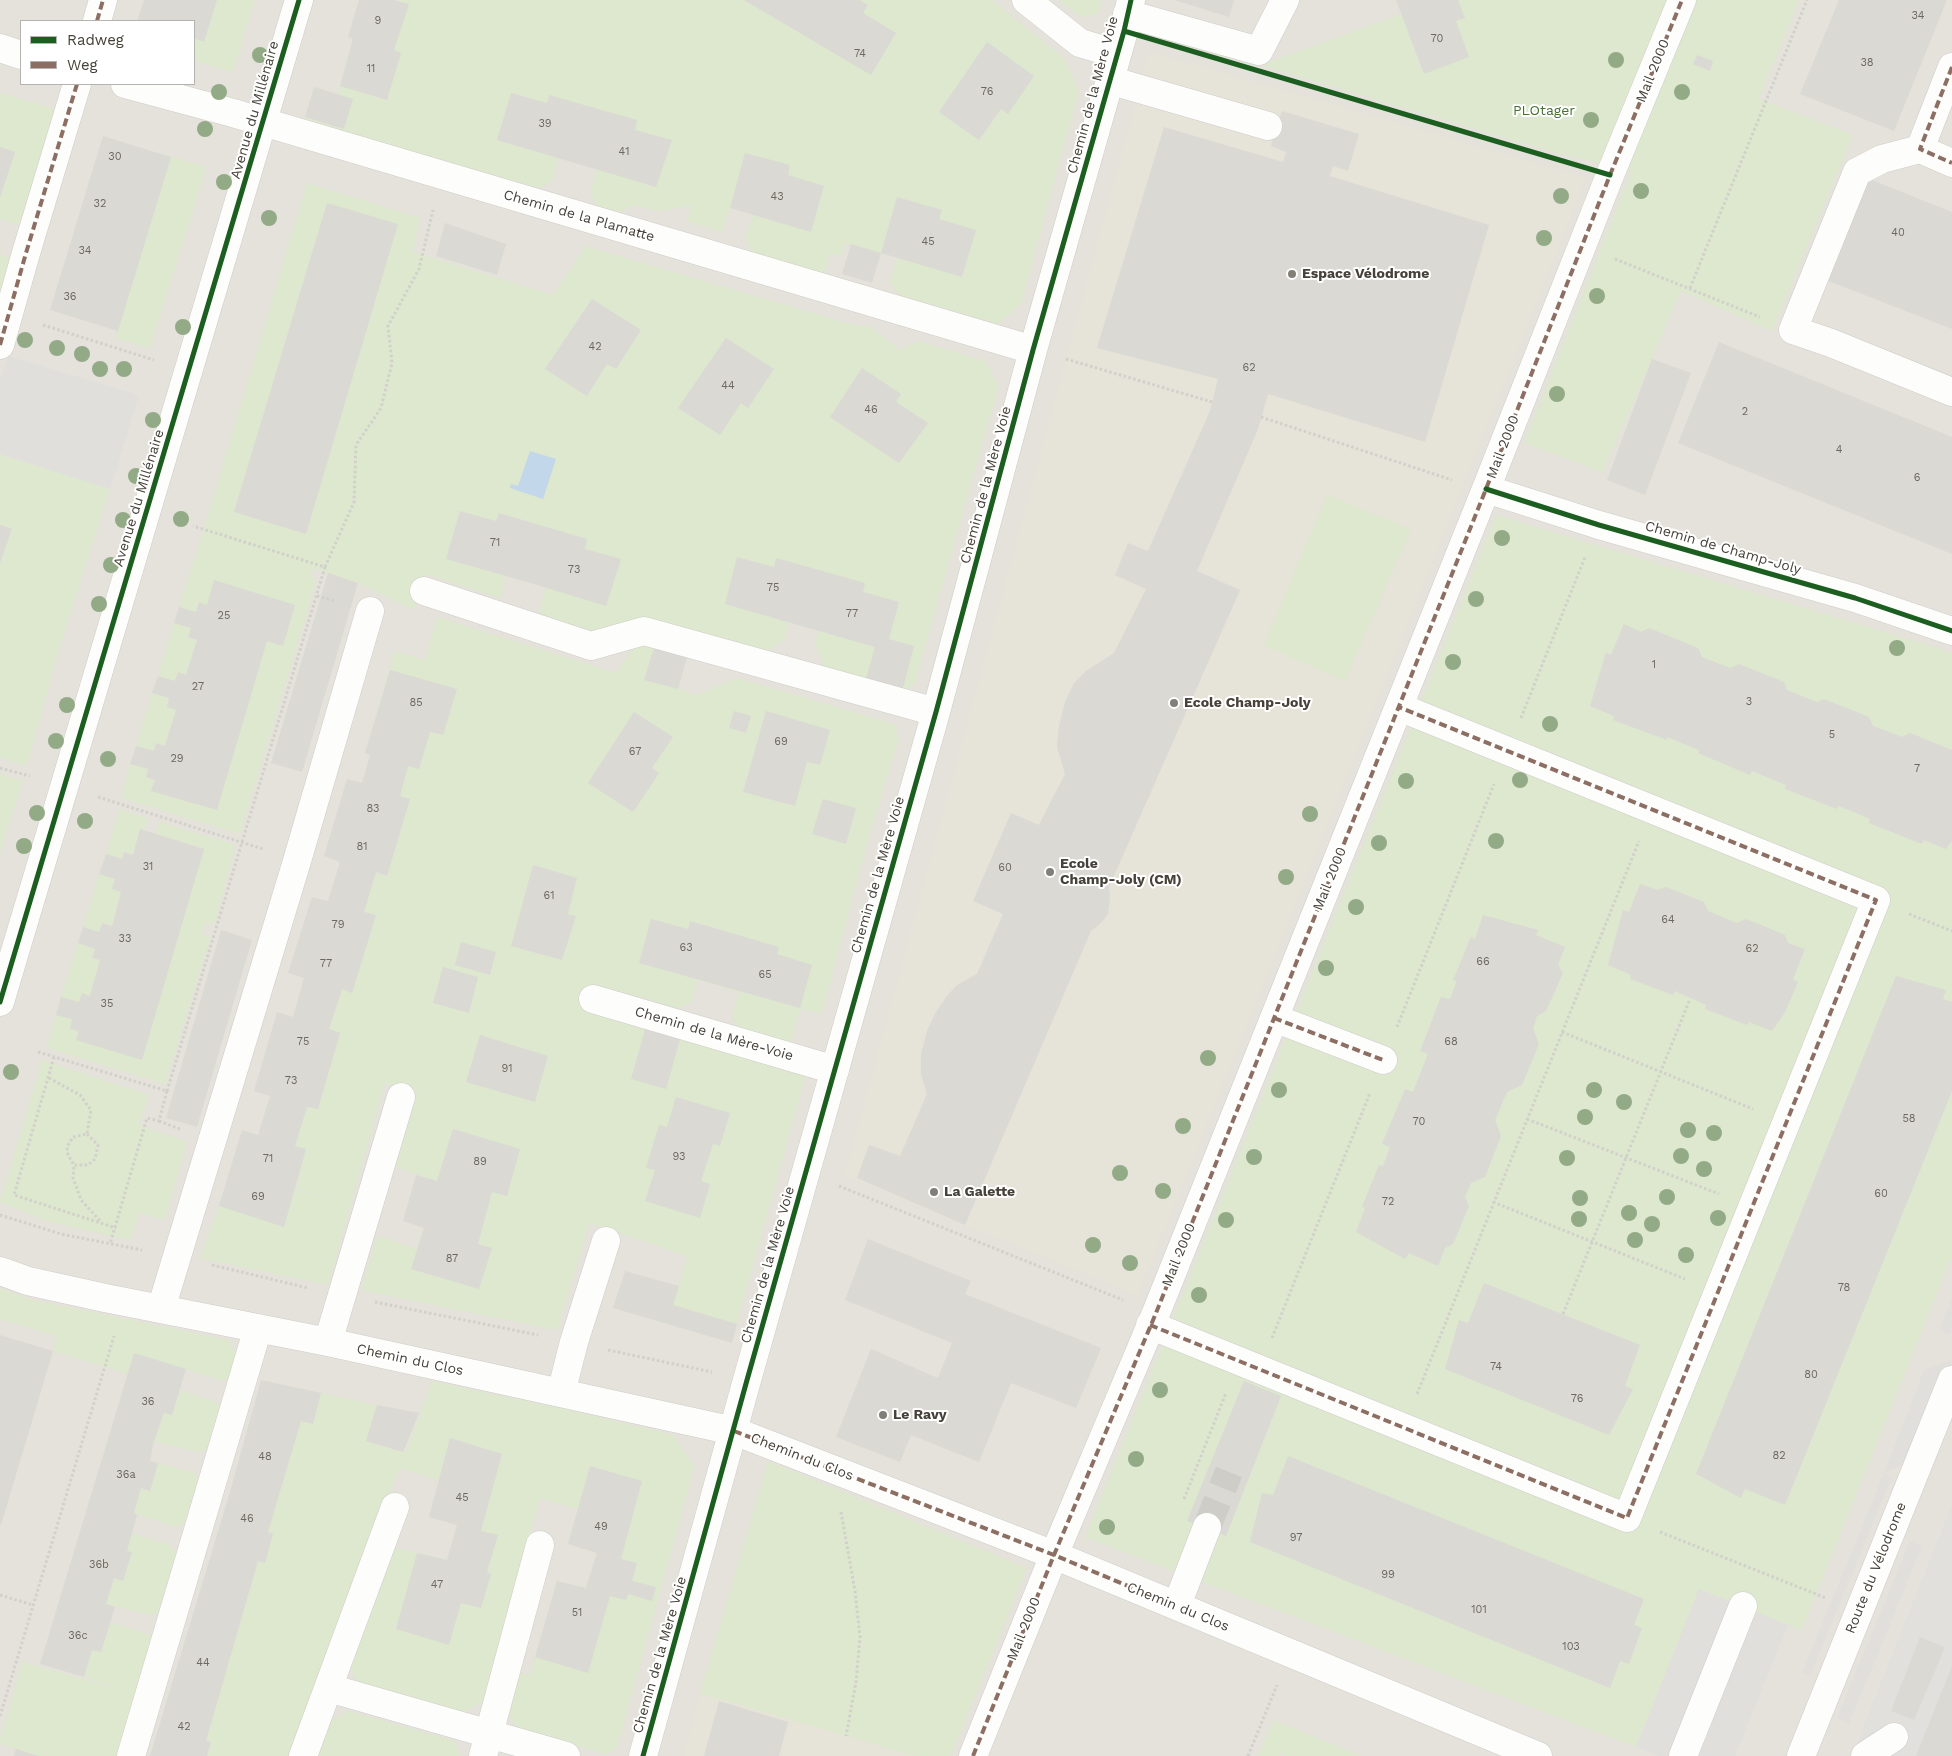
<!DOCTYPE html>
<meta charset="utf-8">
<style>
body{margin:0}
#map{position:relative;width:1952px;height:1756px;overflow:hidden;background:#f1f0ec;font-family:"Work Sans",sans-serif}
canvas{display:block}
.legend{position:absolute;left:20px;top:20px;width:175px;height:65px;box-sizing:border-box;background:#fff;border:1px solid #b5b3b0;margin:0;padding:6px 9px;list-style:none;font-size:15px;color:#464239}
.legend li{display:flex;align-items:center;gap:10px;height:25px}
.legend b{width:25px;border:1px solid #b5b3b0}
</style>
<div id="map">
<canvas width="1952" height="1756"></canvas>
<ul class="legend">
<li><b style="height:6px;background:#1b5e20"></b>Radweg</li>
<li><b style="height:6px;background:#8d6e63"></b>Weg</li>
</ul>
</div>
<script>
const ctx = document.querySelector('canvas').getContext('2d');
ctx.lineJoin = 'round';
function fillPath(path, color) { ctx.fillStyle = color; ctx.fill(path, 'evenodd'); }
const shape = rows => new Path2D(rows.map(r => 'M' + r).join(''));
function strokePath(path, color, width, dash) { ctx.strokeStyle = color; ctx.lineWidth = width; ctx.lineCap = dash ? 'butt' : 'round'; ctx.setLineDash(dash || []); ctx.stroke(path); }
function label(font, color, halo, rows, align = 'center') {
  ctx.font = font + ' "Work Sans",sans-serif'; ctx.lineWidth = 4; ctx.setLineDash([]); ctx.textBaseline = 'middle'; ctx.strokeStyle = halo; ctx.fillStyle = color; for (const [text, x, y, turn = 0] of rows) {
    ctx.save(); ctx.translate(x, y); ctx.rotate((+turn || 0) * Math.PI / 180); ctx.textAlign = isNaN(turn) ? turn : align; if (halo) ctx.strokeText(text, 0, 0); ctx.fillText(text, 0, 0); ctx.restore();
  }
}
const residential = shape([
 [0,0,1952,0,1952,1502,1851,1756,0,1756],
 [21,21,194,21,194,84,21,84]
]);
const industrial = shape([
 [1952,1502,1952,1756,1851,1756]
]);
const education = shape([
 [1149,51,1585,177,1566,230,1138,1296,844,1175],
 [700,1693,915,1756,683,1756]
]);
const green = shape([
 [217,0,255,0,233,72,194,61,194,38,204,42],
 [359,0,992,0,1064,58,1079,91,1021,304,998,324,899,295,889,282,897,258,846,243,842,256,830,253,824,275,753,254,745,238,753,215,730,208,723,232,687,221,691,206,659,211,632,205,616,215,598,209,590,192,597,169,559,158,552,182,537,189,303,124,314,87,338,94,353,39,348,37],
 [1058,0,1102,0,1098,14,1081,17],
 [1396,0,1799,0,1759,99,1853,135,1772,331,1681,291,1603,472,1524,443,1631,172,1564,154,1563,155,1261,65,1402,14],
 [0,93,59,110,24,226,0,219,0,199,15,152,0,147],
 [171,157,207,167,150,348,115,338],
 [307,183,420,218,413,252,553,295,585,246,847,323,872,328,900,350,917,341,985,361,999,385,915,683,902,692,827,672,815,644,819,630,790,622,785,639,764,654,642,617,588,633,547,621,539,611,546,587,505,576,501,598,425,574,414,610,358,583,313,568,311,577,317,580,240,834,121,798,130,764,148,769,146,777,155,780,151,791,217,810,207,605,199,602,196,612,179,607,202,535],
 [0,255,16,259,0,314],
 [0,454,110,489,60,647,27,766,0,758,0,565,11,529,0,525],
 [1327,495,1411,529,1345,681,1264,645],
 [1496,515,1938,648,1952,654,1952,1256,1802,1630,1699,1590,1636,1747,1085,1537],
 [437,617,616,673,638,640,688,654,678,689,697,695,737,678,894,724,899,738,865,852,822,1014,800,1009,790,1045,742,1031,732,1017,739,992,698,980,691,1003,678,1008,594,984,587,1008,806,1075,737,1324,673,1305,687,1256,590,1223,557,1330,361,1290,378,1236,417,1249,437,1181,396,1167,417,1094,385,1083,328,1285,200,1258,219,1206,230,1169,329,1200,296,1188,306,1149,295,1146,307,1107,318,1109,340,1033,329,1029,342,989,352,992,376,915,364,912,376,873,387,876,410,799,400,796,407,767,365,753,395,651,425,660],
 [174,623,191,628,188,637,197,640,186,675,178,672,175,681,158,676],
 [152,693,169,698,176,710,165,746,156,743,154,751,136,746],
 [0,774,23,781,0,854],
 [119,809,149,819,133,855,124,852,122,859,106,854],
 [159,822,236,845,215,924,206,922,202,934,211,937,165,1084,47,1048,56,1015,72,1019,70,1029,79,1031,204,849,156,834],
 [99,874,115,879,121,892,112,926,102,923,99,932,83,927],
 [78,943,95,949,92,958,100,960,90,996,82,994,79,1002,61,997],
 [42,1060,149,1095,139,1125,187,1142,165,1220,139,1213,131,1240,50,1222,0,1202],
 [0,1288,33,1300,229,1340,237,1357,231,1378,223,1381,186,1369,128,1374,53,1351,57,1336,0,1319],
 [432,1381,564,1409,673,1435,695,1466,617,1749,606,1754,518,1730,505,1708,515,1672,530,1675,557,1581,586,1588,597,1553,568,1544,578,1509,540,1498,485,1700,464,1713,356,1682,350,1666,388,1553,398,1548,447,1560,457,1525,429,1517,439,1480,400,1468,373,1533,290,1756,207,1756,211,1742,206,1741,258,1561,265,1562,273,1534,268,1532,301,1421,313,1424,321,1393,377,1405,366,1441,406,1452],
 [180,1390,221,1404,206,1450,197,1452,154,1441,164,1413,172,1415],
 [768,1461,1027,1568,951,1756,915,1756,700,1693],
 [158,1463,195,1473,198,1479,184,1524,177,1527,134,1513,141,1488,150,1491],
 [132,1533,172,1546,176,1554,158,1613,150,1615,106,1604,114,1578,132,1552,127,1551],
 [111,1622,153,1636,117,1756,14,1756,16,1749,0,1744,0,1740,22,1662,120,1689,84,1677,92,1650,101,1652],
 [348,1711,455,1741,461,1756,312,1756,324,1724],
 [1273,1720,1327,1742,1361,1756,1286,1756,1280,1753,1279,1756,1258,1756]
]);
const parking = shape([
 [8,356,139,395,110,489,0,454,0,380],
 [1952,1297,1952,1328,1949,1335,1939,1330],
 [1952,1360,1912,1460,1884,1473,1892,1477,1810,1676,1802,1673,1884,1473,1924,1370],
 [1910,1541,1922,1546,1849,1724,1837,1718],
 [1699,1589,1788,1625,1735,1756,1659,1756,1636,1747]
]);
const water = shape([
 [530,451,556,459,543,499,510,488,511,484,518,486]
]);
const building = shape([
 [144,0,217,0,204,42,194,38,194,21,137,21],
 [359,0,394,0,409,4,394,50,401,53,387,100,340,86,353,39,348,37],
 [744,0,859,0,868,5,863,13,896,33,871,75],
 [1174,0,1234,0,1229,17],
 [1396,0,1458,0,1465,18,1456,21,1469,57,1424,74],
 [1839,0,1947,0,1894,131,1800,94],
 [987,42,1034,76,1008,114,1001,109,979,140,939,112],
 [1697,55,1713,61,1710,71,1693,64],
 [314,87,353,99,344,129,305,117],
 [511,93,547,103,549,95,637,120,635,130,672,140,656,187,497,140],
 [1282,111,1359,134,1348,171,1333,166,1330,176,1489,225,1425,442,1268,394,1258,429,1197,571,1240,590,1109,887,1110,898,1108,914,1101,923,1091,931,965,1225,857,1178,869,1145,900,1156,927,1094,921,1074,921,1054,927,1031,936,1012,947,996,957,985,977,974,1003,914,973,901,1011,813,1039,825,1065,774,1057,747,1059,726,1065,702,1074,683,1086,671,1114,653,1146,589,1115,575,1128,543,1148,551,1210,411,1218,379,1097,348,1164,127,1283,162,1286,152,1271,146],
 [103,136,171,157,118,331,50,310],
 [0,147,15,152,0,198],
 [745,153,790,165,788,175,824,186,811,232,730,208],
 [1867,178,1952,212,1952,329,1826,280],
 [897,197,942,210,939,219,976,230,962,277,881,253],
 [327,203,398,224,306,534,234,512],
 [445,223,506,244,497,275,436,256],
 [851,244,881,253,872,283,842,274],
 [592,299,641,330,616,369,607,364,587,396,545,369],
 [726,338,774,369,748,408,741,403,720,435,678,408],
 [1719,342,1952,437,1952,554,1678,443],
 [1652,359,1691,373,1645,495,1607,480],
 [862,368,901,394,896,402,928,423,899,463,830,417],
 [460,511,496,521,499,513,587,539,585,549,621,559,606,606,527,582,446,559],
 [0,525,12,529,0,563],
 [737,557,774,567,776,558,865,583,863,592,899,602,889,639,914,646,902,692,865,682,875,647,725,604],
 [328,573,358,583,302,772,271,763],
 [214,580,295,605,283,646,267,641,217,810,151,791,155,780,146,777,148,769,130,764,136,746,154,751,156,743,165,746,176,710,167,707,169,698,152,693,158,676,175,681,178,672,186,675,197,640,188,637,191,628,174,623,179,607,196,612,199,602,207,605],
 [1624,624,1641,632,1649,628,1698,648,1702,657,1730,668,1739,664,1784,682,1787,690,1817,702,1824,699,1869,717,1873,726,1887,731,1902,737,1910,733,1952,750,1952,841,1946,849,1924,840,1922,844,1869,823,1870,819,1854,812,1838,806,1837,809,1785,789,1786,785,1752,771,1750,775,1698,753,1699,750,1667,737,1667,740,1613,720,1614,716,1590,706,1606,652,1611,655],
 [655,645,688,654,678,689,644,680],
 [390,670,457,689,443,735,430,732,419,769,408,766,400,796,410,799,387,876,376,872,364,912,376,915,352,993,342,989,329,1029,340,1033,318,1109,307,1107,295,1146,306,1149,284,1227,219,1206,242,1130,258,1135,270,1096,254,1091,277,1012,293,1017,304,978,288,973,312,897,328,901,340,862,324,856,347,779,362,783,370,755,365,753],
 [734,711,751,716,746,733,729,728],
 [766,711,830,730,820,765,807,762,795,806,743,792],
 [634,712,673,737,652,768,659,773,633,812,588,783],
 [823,799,856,808,846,844,812,834],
 [140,829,204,849,142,1060,76,1040,79,1031,70,1029,72,1019,56,1015,61,997,79,1002,82,993,90,996,100,960,92,958,95,949,78,943,83,927,99,932,102,923,112,926,121,892,112,889,115,879,99,874,106,854,122,859,124,852,133,855],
 [533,865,577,878,568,914,576,916,562,960,511,946],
 [1640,884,1658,890,1666,887,1704,902,1708,911,1737,923,1746,919,1785,935,1788,943,1805,949,1793,979,1798,982,1785,1012,1772,1031,1749,1022,1747,1025,1705,1009,1706,1005,1675,991,1673,995,1630,979,1631,975,1608,965,1623,910,1629,912],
 [1483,915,1538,930,1536,935,1565,947,1558,965,1563,973,1546,1011,1537,1016,1533,1029,1539,1044,1522,1085,1507,1092,1495,1120,1501,1136,1485,1177,1471,1183,1465,1197,1469,1206,1453,1244,1445,1248,1438,1266,1409,1253,1405,1259,1356,1232,1365,1208,1362,1207,1379,1165,1383,1166,1390,1147,1382,1144,1405,1089,1413,1092,1428,1054,1420,1051,1441,997,1450,999,1457,981,1453,980,1471,937,1475,939],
 [651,919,688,929,690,921,779,947,777,954,812,965,800,1008,639,963],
 [221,930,252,940,197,1127,166,1118],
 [461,942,496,952,490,975,455,965],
 [443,967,478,977,469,1013,433,1003],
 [1896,976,1946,990,1943,999,1952,1002,1952,1091,1785,1505,1745,1489,1741,1498,1696,1474],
 [646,1026,681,1036,666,1089,631,1079],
 [480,1035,548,1056,535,1102,466,1082],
 [676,1097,730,1113,720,1146,713,1144,701,1181,710,1184,700,1218,645,1201,655,1170,646,1168,659,1125,667,1127],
 [453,1129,520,1149,507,1196,492,1192,478,1244,492,1248,479,1289,411,1269,424,1228,403,1221,416,1175,437,1181],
 [868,1239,971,1281,965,1294,1101,1348,1076,1408,1011,1383,979,1462,911,1435,900,1462,836,1437,871,1349,938,1378,952,1343,845,1300],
 [625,1271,679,1286,673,1305,737,1324,732,1343,613,1308],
 [1484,1283,1640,1345,1625,1386,1633,1389,1609,1435,1445,1369,1459,1320,1468,1323],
 [0,1335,53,1351,1,1525,0,1525],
 [134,1353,186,1369,172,1415,164,1413,154,1441,150,1461,158,1463,150,1491,141,1488,134,1513,137,1515,127,1551,132,1552,123,1581,114,1578,106,1604,115,1607,101,1652,92,1650,84,1677,40,1664],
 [261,1380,321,1393,313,1424,301,1421,268,1532,273,1534,265,1563,258,1561,206,1741,211,1742,207,1756,150,1756,230,1492],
 [1244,1381,1281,1396,1226,1536,1187,1521],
 [377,1405,419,1413,403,1452,366,1441],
 [450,1438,502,1454,481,1531,498,1535,487,1572,491,1574,481,1608,461,1603,449,1645,396,1629,417,1553,447,1560,457,1525,429,1517],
 [1288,1456,1644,1599,1634,1625,1642,1628,1629,1664,1620,1661,1610,1688,1250,1542,1262,1493,1273,1495],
 [590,1466,642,1481,621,1559,637,1563,632,1581,656,1587,652,1601,628,1594,626,1600,610,1596,588,1673,535,1657,557,1581,586,1588,597,1553,568,1544],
 [1920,1637,1945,1647,1914,1720,1891,1711],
 [1952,1666,1952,1756,1916,1756],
 [719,1701,788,1722,779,1756,704,1756],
 [16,1749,38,1756,14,1756]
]);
const minorTunnel = shape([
 [1207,1527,1229,1472]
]);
const path = shape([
 [1281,78,1577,165],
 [1615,259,1760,317],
 [1690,288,1807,0],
 [43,325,154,360],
 [1066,359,1212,402],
 [1261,417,1452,480],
 [325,567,354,502,356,445,381,408,392,363,388,326,419,269,433,210],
 [317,596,335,601],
 [1521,718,1585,557],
 [0,768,30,776],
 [98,797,263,849],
 [1909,914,1952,931],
 [1397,1027,1494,784],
 [1562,1032,1753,1109],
 [38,1052,167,1091,159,1121,147,1118,110,1244],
 [54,1057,14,1195,116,1228],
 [49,1078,80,1095,91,1110,87,1134,73,1137,67,1147,68,1155,74,1165],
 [167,1091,325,567,193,526],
 [1527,1119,1719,1194],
 [159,1121,180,1129],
 [87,1134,98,1145,95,1159,88,1165,74,1165,73,1178,81,1200,101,1222],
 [839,1186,1123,1300],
 [1493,1202,1685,1279],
 [0,1215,61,1234,142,1250],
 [212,1265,308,1288],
 [375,1302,538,1335],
 [1563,1314,1690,999],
 [1272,1338,1370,1093],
 [608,1350,712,1372],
 [1417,1394,1639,841],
 [1184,1499,1226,1393],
 [841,1512,855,1591,860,1637,856,1682,846,1736],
 [1660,1532,1826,1598],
 [0,1595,33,1605],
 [0,1716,114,1336],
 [1248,1756,1277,1685]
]);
const minor = shape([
 [1026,0,1080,43,1117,54],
 [1127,14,1259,51,1285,0],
 [97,21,103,0],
 [0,48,21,55],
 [1952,67,1920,149,1952,163],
 [1109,80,1268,126],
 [125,84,233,113,1033,350],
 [1920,149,1882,159,1857,172,1793,330,1831,343,1952,392],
 [0,345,26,253,77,84],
 [1486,489,1599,525,1855,598,1952,631],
 [424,591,591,646,644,631,936,712],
 [593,999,835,1070],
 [0,1002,299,0],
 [1274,1018,1383,1060],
 [0,1271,28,1281,105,1298,328,1342,734,1431,1054,1555,1538,1756],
 [161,1309,297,861,370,611],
 [1150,1325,1627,1518,1718,1292,1876,900,1399,707],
 [328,1342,401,1097],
 [561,1393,574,1342,606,1241],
 [1177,1605,1207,1527],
 [329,1688,566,1756],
 [131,1756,258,1328],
 [303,1756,395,1507],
 [483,1756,540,1545],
 [643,1756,747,1380,936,712,1033,350,1124,31,1131,0],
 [973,1756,1054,1555,1156,1313,1486,489,1610,175,1682,0],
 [1683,1756,1743,1606],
 [1801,1756,1952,1380],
 [1865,1756,1894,1737]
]);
const quiet = shape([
 [97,21,103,0],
 [1952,67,1920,149,1952,163],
 [0,345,26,253,77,84],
 [1274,1018,1383,1060],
 [1150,1325,1627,1518,1718,1292,1876,900,1399,707],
 [734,1431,1054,1555,1147,1594],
 [973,1756,1054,1555,1156,1313,1486,489,1610,175,1682,0]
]);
const cycleway = shape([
 [1124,31,1610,175],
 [1486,489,1599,525,1855,598,1952,631],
 [0,1002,299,0],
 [643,1756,747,1380,936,712,1033,350,1124,31,1131,0]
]);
const trees = [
 [260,55],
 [1616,60],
 [219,92],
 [1682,92],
 [1591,120],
 [205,129],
 [224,182],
 [1641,191],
 [1561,196],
 [269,218],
 [1544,238],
 [1597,296],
 [183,327],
 [25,340],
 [57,348],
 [82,354],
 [100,369],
 [124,369],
 [1557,394],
 [153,420],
 [136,476],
 [181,519],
 [123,520],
 [1502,538],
 [111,565],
 [1476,599],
 [99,604],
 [1897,648],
 [1453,662],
 [67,705],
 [1550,724],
 [56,741],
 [108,759],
 [1520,780],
 [1406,781],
 [37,813],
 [1310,814],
 [85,821],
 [1496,841],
 [1379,843],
 [24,846],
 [1286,877],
 [1356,907],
 [1326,968],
 [1208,1058],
 [11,1072],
 [1279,1090],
 [1594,1090],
 [1624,1102],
 [1585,1117],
 [1183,1126],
 [1688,1130],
 [1714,1133],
 [1681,1156],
 [1254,1157],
 [1567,1158],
 [1704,1169],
 [1120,1173],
 [1163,1191],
 [1667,1197],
 [1580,1198],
 [1629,1213],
 [1718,1218],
 [1579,1219],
 [1226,1220],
 [1652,1224],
 [1635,1240],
 [1093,1245],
 [1686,1255],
 [1130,1263],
 [1199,1295],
 [1160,1390],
 [1136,1459],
 [1107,1527]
];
const markers = [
 [1292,274,5,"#827f78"],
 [1174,703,5,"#827f78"],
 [1050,872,5,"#827f78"],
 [934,1192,5,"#827f78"],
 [883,1415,5,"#827f78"]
];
const numberNames = [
 ["34",1918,16],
 ["9",378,21],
 ["70",1437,39],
 ["74",860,54],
 ["38",1867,63],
 ["11",371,69],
 ["76",987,92],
 ["39",545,124],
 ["41",624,152],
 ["30",115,157],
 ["43",777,197],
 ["32",100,204],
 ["40",1898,233],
 ["45",928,242],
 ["34",85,251],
 ["36",70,297],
 ["42",595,347],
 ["62",1249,368],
 ["44",728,386],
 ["46",871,410],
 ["2",1745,412],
 ["4",1839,450],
 ["6",1917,478],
 ["71",495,543],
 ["73",574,570],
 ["75",773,588],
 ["77",852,614],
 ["25",224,616],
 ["1",1654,665],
 ["27",198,687],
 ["3",1749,702],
 ["85",416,703],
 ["5",1832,735],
 ["69",781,742],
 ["67",635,752],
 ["29",177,759],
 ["7",1917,769],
 ["83",373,809],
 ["81",362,847],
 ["31",148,867],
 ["60",1005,868],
 ["61",549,896],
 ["64",1668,920],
 ["79",338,925],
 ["33",125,939],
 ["63",686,948],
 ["62",1752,949],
 ["66",1483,962],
 ["77",326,964],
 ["65",765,975],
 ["35",107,1004],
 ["75",303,1042],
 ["68",1451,1042],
 ["91",507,1069],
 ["73",291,1081],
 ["58",1909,1119],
 ["70",1419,1122],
 ["93",679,1157],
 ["71",268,1159],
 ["89",480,1162],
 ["60",1881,1194],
 ["69",258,1197],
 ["72",1388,1202],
 ["87",452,1259],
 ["78",1844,1288],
 ["74",1496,1367],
 ["80",1811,1375],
 ["76",1577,1399],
 ["36",148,1402],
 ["82",1779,1456],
 ["48",265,1457],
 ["36a",126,1475],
 ["45",462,1498],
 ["46",247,1519],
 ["49",601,1527],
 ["97",1296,1538],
 ["36b",99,1565],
 ["99",1388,1575],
 ["47",437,1585],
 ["101",1479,1610],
 ["51",577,1613],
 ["36c",78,1636],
 ["103",1571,1647],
 ["44",203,1663],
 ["42",184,1727]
];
const streetNames = [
 ["Mail 2000",1653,71,-68],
 ["Chemin de la Mère Voie",1093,95,-75],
 ["Avenue du Millénaire",255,110,-74],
 ["Chemin de la Plamatte",579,216,16],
 ["Mail 2000",1503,447,-69],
 ["Chemin de la Mère Voie",986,485,-75],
 ["Avenue du Millénaire",139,498,-73],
 ["Chemin de Champ-Joly",1723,548,16],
 ["Chemin de la Mère Voie",878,875,-74],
 ["Mail 2000",1330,879,-68],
 ["Chemin de la Mère-Voie",714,1034,16],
 ["Mail 2000",1179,1255,-68],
 ["Chemin de la Mère Voie",768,1265,-74],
 ["Chemin du Clos",410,1360,12],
 ["Chemin du Clos",802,1457,21],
 ["Route du Vélodrome",1876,1568,-68],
 ["Chemin du Clos",1178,1607,22],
 ["Mail 2000",1024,1629,-68],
 ["Chemin de la Mère Voie",660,1655,-74]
];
const parkNames = [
 ["PLOtager",1544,111]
];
const poiNames = [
 ["Espace Vélodrome",1302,274],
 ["Ecole Champ-Joly",1184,703],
 ["Ecole",1060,864],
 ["Champ-Joly (CM)",1060,880],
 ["La Galette",944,1192],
 ["Le Ravy",893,1415]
];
fillPath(residential, '#e4e2da');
fillPath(industrial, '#e2e0dc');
fillPath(education, '#e6e3d8');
fillPath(green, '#dde8cf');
fillPath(parking, '#e0dfdc');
fillPath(water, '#c2d7e9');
fillPath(building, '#dad9d4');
strokePath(minorTunnel, '#cfcdc8', 28, [28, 14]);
strokePath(minor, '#cfcdc9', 29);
strokePath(path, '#d1d0cb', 3, [2.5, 2.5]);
strokePath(minor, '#fdfdfc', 28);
strokePath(quiet, '#8d6e63', 4, [8, 4]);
strokePath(cycleway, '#1b5e20', 5);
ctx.fillStyle = '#93aa86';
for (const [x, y] of trees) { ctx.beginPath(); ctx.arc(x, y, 8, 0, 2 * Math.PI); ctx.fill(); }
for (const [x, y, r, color] of markers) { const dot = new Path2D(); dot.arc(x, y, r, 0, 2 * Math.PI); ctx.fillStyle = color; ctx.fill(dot); strokePath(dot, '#fff', 2); }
label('11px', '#6c6860', null, numberNames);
label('14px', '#464239', '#fff', streetNames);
label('14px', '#467133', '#fff', parkNames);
label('bold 14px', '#464239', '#fff', poiNames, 'left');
</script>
